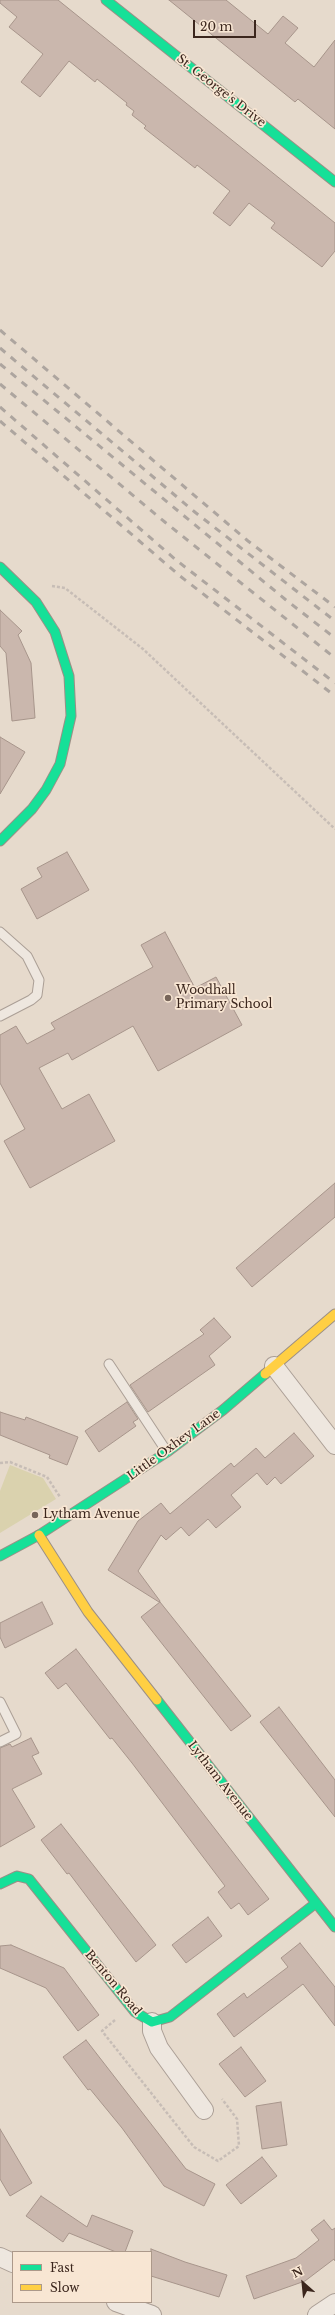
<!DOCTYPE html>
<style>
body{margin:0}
#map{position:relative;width:335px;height:2315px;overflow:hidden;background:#e6dacc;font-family:"Libre Baskerville",serif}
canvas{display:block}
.legend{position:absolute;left:12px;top:2251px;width:140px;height:52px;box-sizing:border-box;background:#f8e6d3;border:1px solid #ac998a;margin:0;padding:5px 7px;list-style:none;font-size:12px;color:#3b261d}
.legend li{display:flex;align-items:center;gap:8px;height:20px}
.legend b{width:20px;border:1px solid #ac998a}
.north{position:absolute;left:283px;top:2263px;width:40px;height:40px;-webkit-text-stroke:3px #f8e6d3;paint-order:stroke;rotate:333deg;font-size:11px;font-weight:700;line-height:16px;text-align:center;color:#3b261d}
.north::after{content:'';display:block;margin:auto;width:14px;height:18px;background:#3b261d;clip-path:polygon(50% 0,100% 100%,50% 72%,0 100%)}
.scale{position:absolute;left:193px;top:20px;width:63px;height:18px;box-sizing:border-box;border:2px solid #3b261d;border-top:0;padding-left:5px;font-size:12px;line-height:14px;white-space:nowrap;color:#3b261d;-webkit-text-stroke:3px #f8e6d3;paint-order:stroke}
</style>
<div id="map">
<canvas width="335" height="2315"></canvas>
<ul class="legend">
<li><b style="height:5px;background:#16e098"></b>Fast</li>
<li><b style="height:5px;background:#ffcf43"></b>Slow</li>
</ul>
<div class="north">N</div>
<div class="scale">20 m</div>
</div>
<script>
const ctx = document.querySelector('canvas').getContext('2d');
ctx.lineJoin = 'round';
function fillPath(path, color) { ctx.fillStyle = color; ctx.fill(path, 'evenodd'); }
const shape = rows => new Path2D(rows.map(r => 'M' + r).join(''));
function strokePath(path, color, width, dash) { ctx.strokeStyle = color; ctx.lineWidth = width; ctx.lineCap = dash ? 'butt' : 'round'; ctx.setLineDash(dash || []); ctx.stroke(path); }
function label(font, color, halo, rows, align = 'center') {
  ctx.font = font + ' "Libre Baskerville",serif'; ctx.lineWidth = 3.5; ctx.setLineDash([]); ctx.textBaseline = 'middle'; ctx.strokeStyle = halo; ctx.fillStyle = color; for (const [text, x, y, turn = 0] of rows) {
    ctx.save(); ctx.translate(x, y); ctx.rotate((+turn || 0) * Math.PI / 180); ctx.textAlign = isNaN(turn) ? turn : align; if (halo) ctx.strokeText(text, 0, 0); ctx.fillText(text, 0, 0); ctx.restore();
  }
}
const green = shape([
 [10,1465,43,1478,56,1499,0,1533,0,1491]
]);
const building = shape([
 [0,0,58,0,335,223,335,251,322,267,271,228,275,223,249,203,230,226,213,213,230,191,197,165,195,168,144,128,146,126,132,115,134,111,126,105,127,103,97,79,95,82,69,61,40,97,21,82,43,54,9,27,17,17,0,3,0,0],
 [169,0,226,0,268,34,283,16,298,28,285,43,314,67,335,40,335,129,298,99,295,102,169,0],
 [0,610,22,631,18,635,31,663,35,718,12,721,6,653,0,646,0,610],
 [0,737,25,752,0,794,0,737],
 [67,852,89,890,37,919,21,889,42,877,37,868,67,852],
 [165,932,195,988,216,977,242,1025,158,1071,133,1026,72,1060,68,1053,39,1068,62,1109,89,1094,115,1141,30,1188,4,1141,25,1129,0,1083,0,1035,16,1026,27,1044,55,1029,51,1023,153,967,141,945,165,932],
 [335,1183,335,1217,252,1287,236,1268,335,1183],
 [214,1318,231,1337,209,1356,215,1365,148,1412,130,1385,204,1334,200,1330,214,1318],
 [127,1402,138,1419,133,1422,136,1426,99,1452,85,1431,127,1402],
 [0,1412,25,1420,26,1417,78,1437,67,1465,49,1458,50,1455,0,1435,0,1412],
 [294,1433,314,1456,281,1484,275,1477,267,1485,257,1473,231,1495,241,1507,216,1528,208,1519,189,1536,181,1527,166,1540,161,1535,138,1571,160,1601,159,1602,108,1570,138,1521,161,1503,170,1514,231,1463,234,1467,256,1448,265,1458,294,1433],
 [42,1602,53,1624,5,1648,0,1637,0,1623,42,1602],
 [160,1602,251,1716,231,1731,141,1617,160,1602],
 [76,1649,269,1899,248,1915,239,1903,231,1909,218,1892,225,1886,132,1763,112,1738,110,1739,66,1683,58,1689,45,1673,76,1649],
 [279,1707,335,1780,335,1817,260,1722,279,1707],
 [31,1738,39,1753,32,1756,42,1774,12,1789,35,1827,0,1847,0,1748,10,1744,12,1747,31,1738],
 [61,1824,156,1945,136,1962,69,1873,67,1874,41,1840,61,1824],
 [208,1917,222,1936,186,1963,172,1945,208,1917],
 [300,1943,335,1987,335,2026,303,1984,234,2037,217,2014,244,1993,247,1998,288,1967,281,1958,300,1943],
 [11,1945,64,1968,99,2015,78,2031,46,1988,0,1968,0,1946,11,1945],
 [86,2040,186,2169,215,2184,204,2206,164,2186,122,2128,90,2089,88,2090,63,2057,86,2040],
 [241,2047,266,2081,245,2097,219,2064,241,2047],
 [281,2102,287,2145,262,2149,256,2106,281,2102],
 [0,2129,32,2183,10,2196,0,2179,0,2129],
 [262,2157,277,2176,241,2204,226,2185,262,2157],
 [41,2196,87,2227,92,2215,133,2231,125,2252,116,2252,69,2233,63,2242,26,2216,41,2196],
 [324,2220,332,2230,335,2228,335,2261,334,2259,305,2281,254,2299,246,2276,296,2258,319,2240,311,2230,324,2220],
 [151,2249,185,2262,227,2275,219,2297,151,2276,151,2249]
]);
const path = shape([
 [52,586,65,588,143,649,335,829],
 [0,1463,10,1462,47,1477,60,1497],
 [115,2020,102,2031,194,2147,218,2161,239,2146,237,2119,222,2099]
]);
const lane = shape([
 [0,932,27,956,39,980,37,995,31,1000,0,1016],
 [109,1364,167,1452],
 [0,1702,16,1734,0,1742]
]);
const street = shape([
 [274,1366,335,1445],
 [152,2022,152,2031,159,2048,204,2110],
 [0,2257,13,2263],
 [116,2302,152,2315],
 [317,2315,335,2303]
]);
const fast = shape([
 [106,0,335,182],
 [0,567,36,602,55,632,69,676,71,716,60,764,46,790,32,809,0,841],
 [0,1556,39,1535,167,1452,223,1410,265,1374],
 [157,1700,335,1927],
 [0,1884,17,1876,29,1879,135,2012,152,2022,170,2017,316,1903]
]);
const slow = shape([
 [265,1374,335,1314],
 [39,1535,88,1612,157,1700]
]);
const rail = shape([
 [0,330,248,541,335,607],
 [0,348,196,513,335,621],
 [0,364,286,600,335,638],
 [0,384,166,523,335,658],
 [0,407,176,560,335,683],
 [0,421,180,576,335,696]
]);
const markers = [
 [168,998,4,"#77655a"],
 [35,1515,4,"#77655a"]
];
const streetNames = [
 ["St. George's Drive",221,91,38],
 ["Little Oxhey Lane",174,1445,-36],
 ["Lytham Avenue",220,1781,52],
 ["Benton Road",113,1983,50]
];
const poiNames = [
 ["Woodhall",176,991],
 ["Primary School",176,1005],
 ["Lytham Avenue",43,1515]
];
fillPath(green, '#dad2ae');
fillPath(building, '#cab7ad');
strokePath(building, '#a7958b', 1);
strokePath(lane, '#ab9f96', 11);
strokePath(street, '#ab9f96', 20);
strokePath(fast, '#9b8f86', 11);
strokePath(slow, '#9b8f86', 11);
strokePath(path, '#c7bdb6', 2.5, [3, 2]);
strokePath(lane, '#eee7df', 9);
strokePath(street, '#eee7df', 18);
strokePath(fast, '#16e098', 9);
strokePath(slow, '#ffcf43', 9);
strokePath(rail, '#ada59f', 3, [7, 7]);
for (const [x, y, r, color] of markers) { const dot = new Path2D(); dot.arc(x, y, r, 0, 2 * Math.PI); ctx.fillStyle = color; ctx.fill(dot); strokePath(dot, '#f8e6d3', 1.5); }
label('12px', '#3b261d', '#f8e6d3', streetNames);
label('12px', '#3b261d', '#f8e6d3', poiNames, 'left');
</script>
